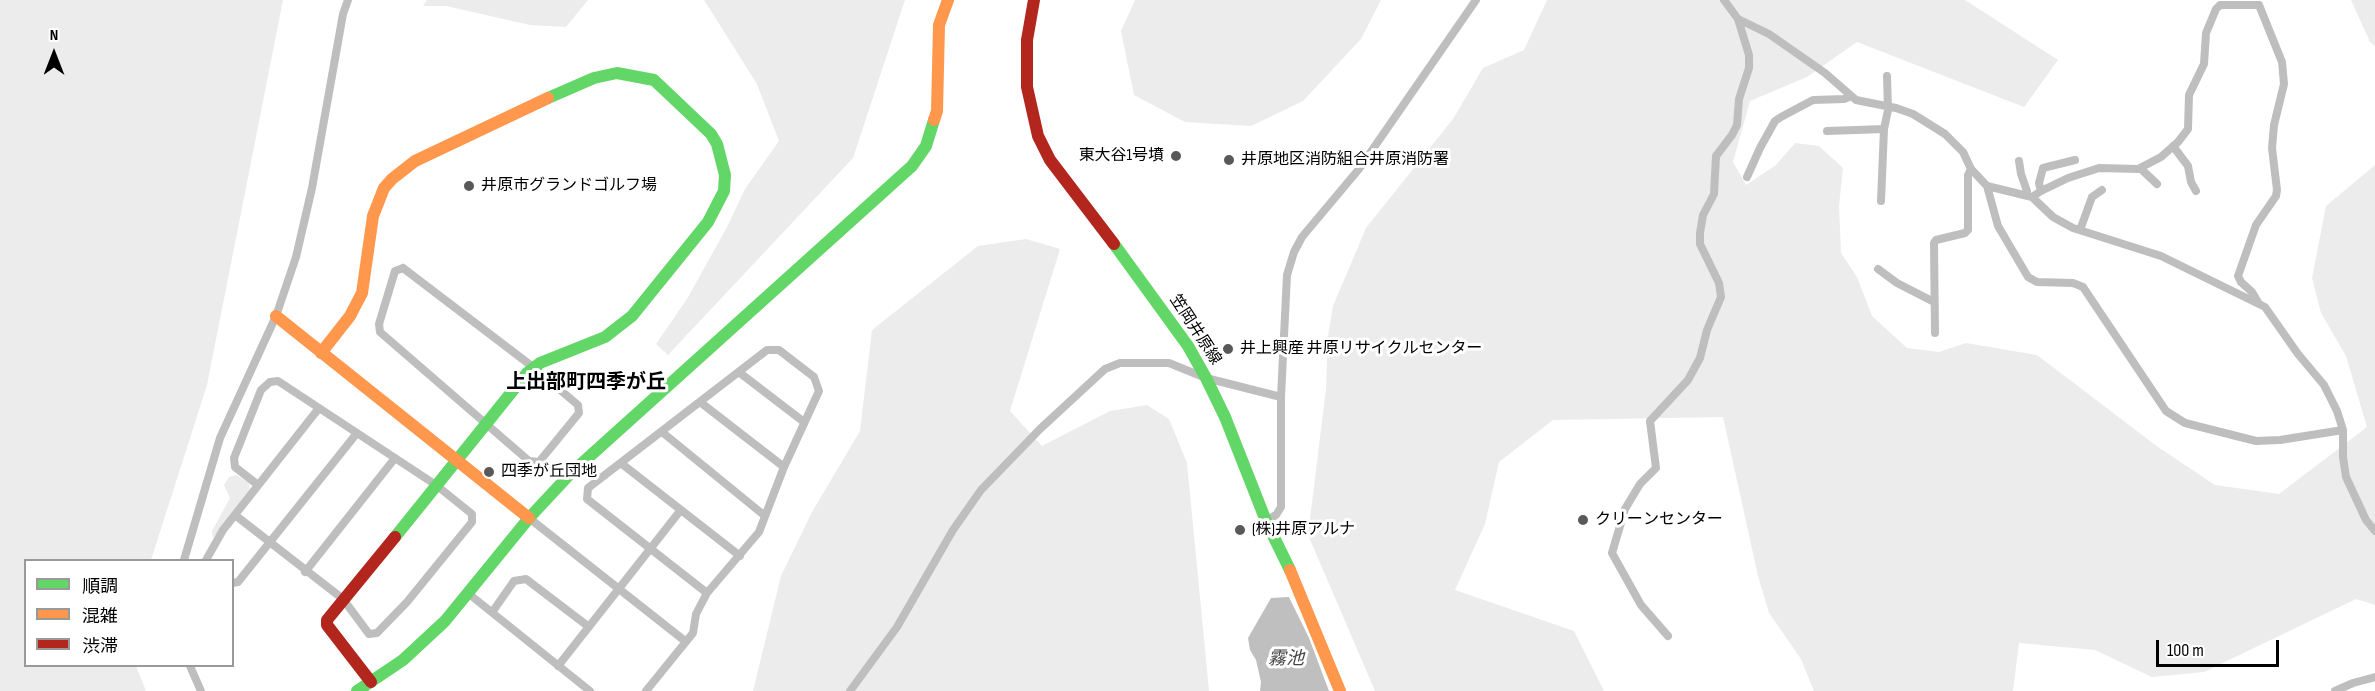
<!DOCTYPE html>
<meta charset="utf-8">
<style>
body{margin:0}
#map{position:relative;width:2375px;height:691px;overflow:hidden;background:#fff;font-family:"Sofia Sans Condensed","Noto Sans JP",sans-serif}
canvas{display:block}
.legend{position:absolute;left:24px;top:559px;width:210px;height:108px;box-sizing:border-box;background:#fff;border:2px solid #999;margin:0;padding:8px 10px;list-style:none;font-size:18px;color:#000}
.legend li{display:flex;align-items:center;gap:12px;height:30px}
.legend b{width:30px;border:2px solid #999}
.north{position:absolute;left:24px;top:24px;width:60px;height:60px;-webkit-text-stroke:4px #fff;paint-order:stroke;rotate:0deg;font-size:16px;font-weight:700;line-height:24px;text-align:center;color:#000}
.north::after{content:'';display:block;margin:auto;width:21px;height:27px;background:#000;clip-path:polygon(50% 0,100% 100%,50% 72%,0 100%)}
.scale{position:absolute;left:2156px;top:640px;width:123px;height:27px;box-sizing:border-box;border:3px solid #000;border-top:0;padding-left:8px;font-size:18px;line-height:21px;white-space:nowrap;color:#000;-webkit-text-stroke:4px #fff;paint-order:stroke}
</style>
<div id="map">
<canvas width="2375" height="691"></canvas>
<ul class="legend">
<li><b style="height:8px;background:#63d668"></b>順調</li>
<li><b style="height:8px;background:#ff974d"></b>混雑</li>
<li><b style="height:8px;background:#b3261e"></b>渋滞</li>
</ul>
<div class="north">N</div>
<div class="scale">100 m</div>
</div>
<script>
const ctx = document.querySelector('canvas').getContext('2d');
ctx.lineJoin = 'round';
function fillPath(path, color) { ctx.fillStyle = color; ctx.fill(path, 'evenodd'); }
const shape = rows => new Path2D(rows.map(r => 'M' + r).join(''));
function strokePath(path, color, width, dash) { ctx.strokeStyle = color; ctx.lineWidth = width; ctx.lineCap = dash ? 'butt' : 'round'; ctx.setLineDash(dash || []); ctx.stroke(path); }
function label(font, color, halo, rows, align = 'center') {
  ctx.font = font + ' "Sofia Sans Condensed","Noto Sans JP",sans-serif'; ctx.lineWidth = 6; ctx.setLineDash([]); ctx.textBaseline = 'middle'; ctx.strokeStyle = halo; ctx.fillStyle = color; for (const [text, x, y, turn = 0] of rows) {
    ctx.save(); ctx.translate(x, y); ctx.rotate((+turn || 0) * Math.PI / 180); ctx.textAlign = isNaN(turn) ? turn : align; if (halo) ctx.strokeText(text, 0, 0); ctx.fillText(text, 0, 0); ctx.restore();
  }
}
const green = shape([
 [0,0,283,0,207,385,151,560,26,560,26,666,136,666,146,691,0,691],
 [427,0,588,0,566,27,530,25,446,6,423,6],
 [704,0,905,0,853,158,668,355,656,344,687,299,727,227,745,189,779,141,757,84],
 [1135,0,1381,0,1361,39,1303,101,1251,126,1185,122,1134,95,1121,31],
 [1547,0,1965,0,2058,60,2024,107,1857,42,1807,77,1750,101,1733,162,1746,185,1776,165,1795,143,1819,146,1843,168,1839,206,1841,253,1857,277,1872,316,1907,348,1939,352,1966,343,2037,355,2158,447,2215,485,2279,494,2367,427,2346,356,2321,313,2312,278,2326,206,2375,165,2375,605,2356,599,2204,672,2152,677,2095,650,2019,643,2013,691,1814,691,1801,659,1769,613,1758,576,1723,417,1553,420,1499,462,1485,524,1455,590,1574,631,1604,691,1375,691,1308,535,1326,389,1328,336,1333,306,1366,228,1453,119,1483,68,1524,50],
 [2351,0,2375,0,2375,46,2370,42],
 [1026,239,1060,249,1010,411,1042,446,1110,411,1147,405,1169,419,1187,463,1209,691,753,691,781,576,812,512,860,431,872,330,978,246],
 [236,475,249,483,250,490,213,538,212,531,230,498,224,485,229,477]
]);
const water = shape([
 [1289,597,1309,638,1329,691,1260,691,1261,682,1256,660,1250,650,1248,638,1271,598]
]);
const street = shape([
 [1724,0,1738,19,1769,34,1825,73,1856,100,1896,108,1913,114,1945,134,1963,152,1971,169,1987,186,2032,197,2053,217,2073,228,2161,256,2265,307,2298,354,2324,385,2337,411,2343,430,2343,457,2346,477,2366,520,2375,531],
 [1827,131,1884,129],
 [2173,146,2188,166,2191,182,2196,191],
 [2019,161,2021,174,2027,191,2026,195],
 [2140,168,2157,184],
 [1747,177,1760,148,1775,121,1781,117,1813,100,1844,99,1851,96],
 [1987,186,1998,226,2028,277,2037,282,2073,283,2083,287,2166,411,2185,423,2256,441,2280,440,2343,430],
 [2041,191,2039,183,2043,168,2075,160],
 [2032,197,2041,191,2068,178,2099,168,2138,169,2161,157,2178,142,2188,129,2189,95,2204,64,2206,33,2216,9,2220,5,2259,5],
 [1881,201,1884,129,1888,110,1887,76],
 [2080,230,2092,197,2102,190],
 [403,268,533,367,578,405,579,413,539,462,529,461,380,332,379,324,395,271,403,268],
 [1878,269,1897,283,1934,302],
 [2258,302,2252,292,2241,282,2238,276,2256,225,2276,196,2277,190,2272,148,2274,125,2284,84,2282,62,2259,5],
 [1935,333,1934,243,1936,240,1965,233,1968,230,1968,175,1971,169],
 [740,373,804,422],
 [700,402,784,467],
 [662,432,765,516],
 [622,464,740,556],
 [235,515,343,599,369,634,377,633,407,602,472,522,472,514,436,485,278,381,270,382,261,390,234,458,235,467,258,485],
 [529,518,685,641],
 [1266,521,1276,515,1281,507,1281,397,1287,275,1294,252,1302,237,1359,169,1476,0],
 [184,560,220,438,276,316,296,257,312,188,343,14,348,0],
 [206,560,223,530,319,408],
 [305,572,395,458],
 [232,583,238,582,357,433],
 [469,594,590,691],
 [493,611,514,581,526,579,589,627],
 [1668,636,1641,605,1612,553,1625,509,1640,484,1656,468,1650,421,1688,380,1700,358,1707,330,1721,297,1719,283,1700,244,1700,233,1703,215,1714,194,1716,156,1732,135,1737,125,1739,99,1749,68,1749,55,1738,19],
 [190,666,201,691],
 [558,666,680,511],
 [646,691,693,633,696,614,707,593,759,532,784,467,819,391,814,377,779,350,767,350,588,488,587,499,707,593],
 [850,691,897,627,953,530,981,490,1040,429,1105,369,1120,363,1169,363,1206,378,1281,397],
 [2335,691,2353,683,2375,677]
]);
const fast = shape([
 [1114,244,1188,346,1206,378,1225,417,1266,521,1290,570],
 [395,537,527,373,540,363,605,337,632,316,708,222,724,191,725,175,717,144,711,134,654,80,617,73,594,78,548,98],
 [357,691,403,660,445,621,529,518,570,474,912,166,926,146,934,120]
]);
const slow = shape([
 [934,120,937,111,939,25,948,0],
 [276,316,529,518],
 [321,353,350,316,362,293,373,216,384,188,392,179,415,161,548,98],
 [1290,570,1340,691]
]);
const jam = shape([
 [1034,0,1027,40,1027,87,1038,136,1050,160,1114,244],
 [371,682,327,625,327,620,395,537]
]);
const markers = [
 [1176,156,6,"#595959"],
 [1229,160,6,"#595959"],
 [469,186,6,"#595959"],
 [1228,349,6,"#595959"],
 [489,472,6,"#595959"],
 [1583,520,6,"#595959"],
 [1240,530,6,"#595959"]
];
const poiNames = [
 ["東大谷1号墳",1164,156,"right"],
 ["井原地区消防組合井原消防署",1241,160],
 ["井原市グランドゴルフ場",481,186],
 ["井上興産 井原リサイクルセンター",1240,349],
 ["四季が丘団地",501,472],
 ["クリーンセンター",1595,520],
 ["(株)井原アルナ",1252,530]
];
const streetNames = [
 ["笠岡井原線",1195,330,57]
];
const waterNames = [
 ["霧池",1286,659]
];
const quarterNames = [
 ["上出部町四季が丘",586,383]
];
fillPath(green, '#ececec');
fillPath(water, '#bfbfbf');
strokePath(street, '#bebebe', 8);
strokePath(fast, '#63d668', 12);
strokePath(slow, '#ff974d', 12);
strokePath(jam, '#b3261e', 12);
for (const [x, y, r, color] of markers) { const dot = new Path2D(); dot.arc(x, y, r, 0, 2 * Math.PI); ctx.fillStyle = color; ctx.fill(dot); strokePath(dot, '#fff', 2); }
label('16px', '#000', '#fff', poiNames, 'left');
label('16px', '#000', '#fff', streetNames);
label('italic 18px', '#444', '#fff', waterNames);
label('bold 20px', '#000', '#fff', quarterNames);
</script>
